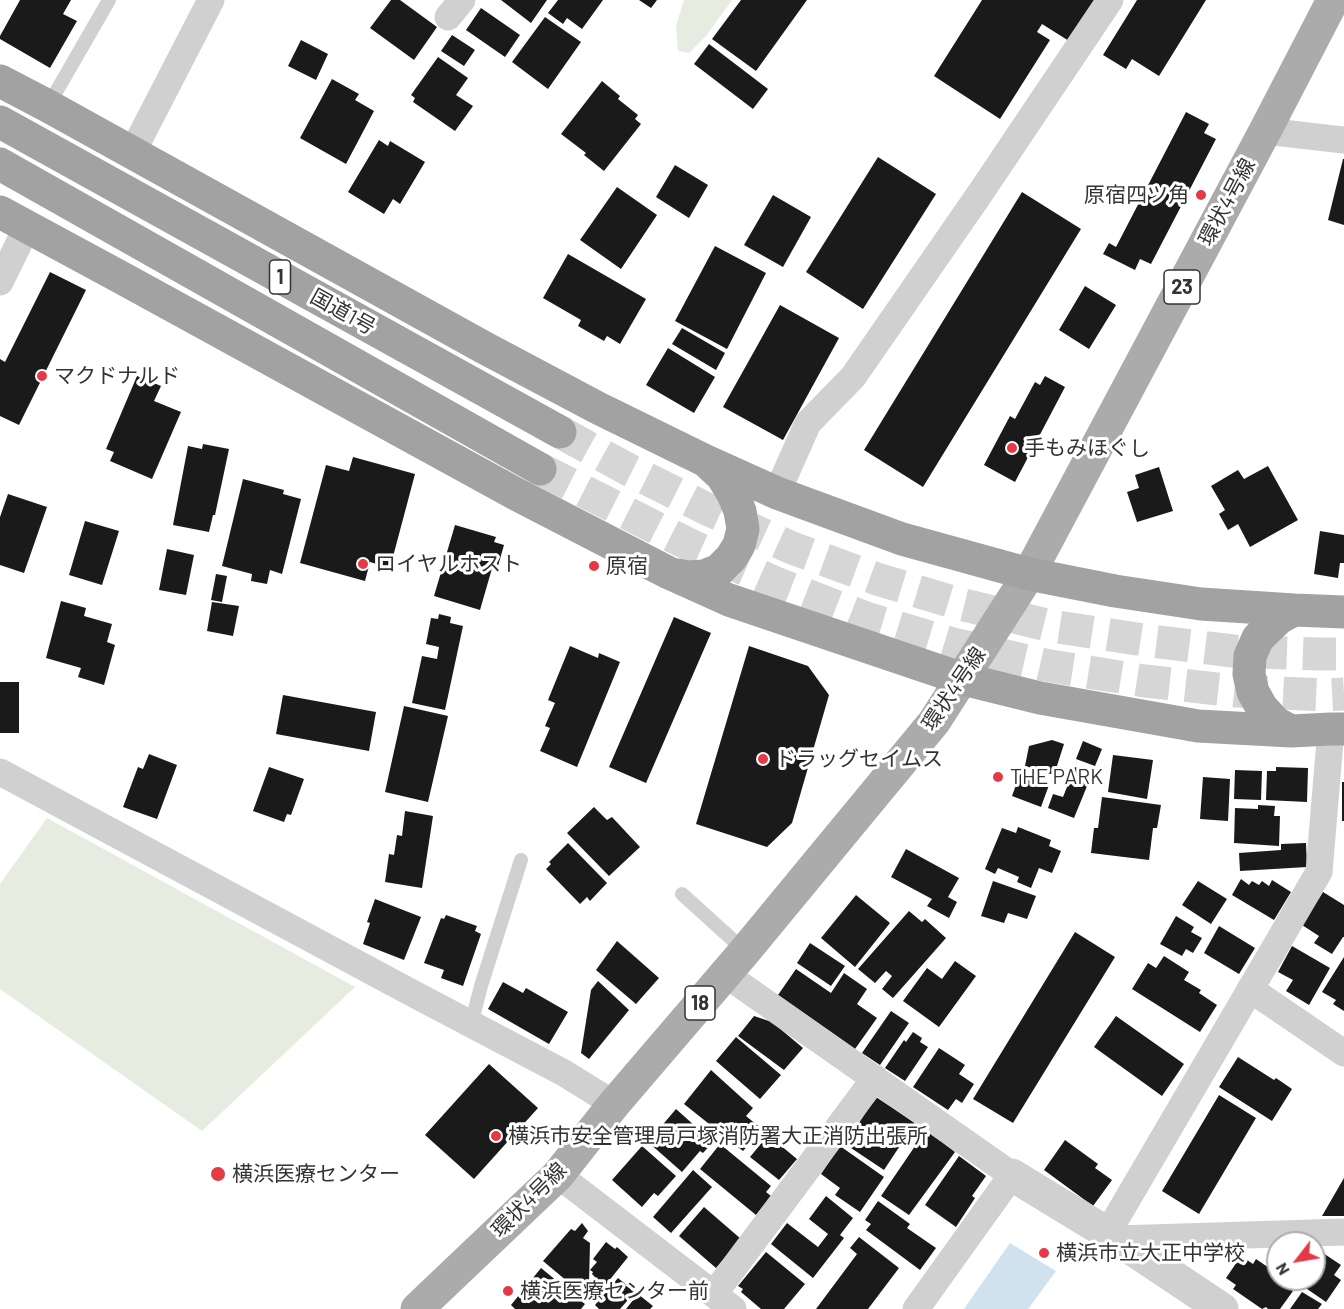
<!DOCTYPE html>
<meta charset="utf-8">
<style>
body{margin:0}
#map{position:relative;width:1344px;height:1309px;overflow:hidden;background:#fff;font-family:Barlow,sans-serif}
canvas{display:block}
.north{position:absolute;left:1266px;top:1231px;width:60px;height:60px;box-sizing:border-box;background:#fff;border:2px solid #adadad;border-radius:50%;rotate:239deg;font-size:16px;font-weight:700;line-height:24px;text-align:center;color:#333}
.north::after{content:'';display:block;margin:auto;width:21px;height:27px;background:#e63946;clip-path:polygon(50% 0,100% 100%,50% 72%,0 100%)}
</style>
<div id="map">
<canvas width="1344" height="1309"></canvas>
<div class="north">N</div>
</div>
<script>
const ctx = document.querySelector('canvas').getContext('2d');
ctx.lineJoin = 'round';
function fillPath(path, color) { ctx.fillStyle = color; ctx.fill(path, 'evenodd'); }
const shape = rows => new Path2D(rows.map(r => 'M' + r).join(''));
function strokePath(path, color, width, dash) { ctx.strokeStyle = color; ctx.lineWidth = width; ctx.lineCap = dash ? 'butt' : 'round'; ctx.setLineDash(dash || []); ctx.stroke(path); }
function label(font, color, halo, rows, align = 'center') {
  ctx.font = font + ' Barlow,"Noto Sans JP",sans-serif'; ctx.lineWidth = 6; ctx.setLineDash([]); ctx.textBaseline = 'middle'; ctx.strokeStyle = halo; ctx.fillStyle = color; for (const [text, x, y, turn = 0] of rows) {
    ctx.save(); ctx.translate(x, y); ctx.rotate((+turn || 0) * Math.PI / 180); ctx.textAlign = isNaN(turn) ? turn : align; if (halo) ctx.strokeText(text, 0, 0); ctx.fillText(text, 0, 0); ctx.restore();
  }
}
const green = shape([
 [684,0,732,0,706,36,689,53,678,51,676,26],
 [47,818,355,987,202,1131,0,989,0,884]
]);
const water = shape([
 [1010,1243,1056,1271,1028,1309,964,1309]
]);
const building = shape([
 [20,0,71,0,63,14,77,21,50,68,0,39,0,36],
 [391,0,400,0,437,27,414,60,370,28],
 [501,0,547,0,531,23],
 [558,0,603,0,582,29,567,18,563,24,548,13],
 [639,0,657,0,651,8],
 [741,0,807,0,756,71,712,39],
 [982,0,1095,0,1069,41,1042,24,1037,32,1050,40,1000,119,934,76],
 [1137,0,1206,0,1159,76,1132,59,1126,69,1103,55],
 [481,8,520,35,505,57,466,30],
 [545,17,581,42,548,89,512,62],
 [452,35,475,50,464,66,441,51],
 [301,40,328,54,316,80,288,66],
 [709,44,768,89,753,109,694,64],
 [438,57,468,78,456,95,473,106,455,131,413,102,415,98,411,95],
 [332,79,359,94,355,100,374,111,346,164,300,138],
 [602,81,620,96,618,99,638,115,635,119,641,124,604,171,584,155,586,153,561,134],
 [1186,112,1209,124,1204,133,1216,139,1151,264,1140,259,1135,270,1103,254,1109,243,1116,247],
 [379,140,388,146,390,141,425,162,400,204,393,199,384,214,348,192],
 [878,157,936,194,863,309,806,272],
 [1343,159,1344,159,1344,225,1328,220],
 [675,165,708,185,689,218,656,197],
 [617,187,657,215,621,269,580,240],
 [1022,192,1081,229,923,487,864,450],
 [773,195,811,217,783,267,744,245],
 [715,246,766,273,727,349,675,321],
 [568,254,646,299,620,344,607,336,604,341,578,326,581,320,543,298],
 [50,272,86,290,19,425,0,416,0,359,5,362],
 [1085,286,1116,305,1089,349,1059,330],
 [780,305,839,338,783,440,723,407],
 [682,328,725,353,716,370,672,344],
 [668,348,715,377,694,413,646,385],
 [137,376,161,386,154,401,181,412,152,479,110,461,114,452,106,449],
 [1045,376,1065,387,1015,482,984,465,1010,416,1015,419,1035,382,1040,385],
 [203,444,229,449,215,515,213,515,209,532,173,525,188,446,202,449],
 [353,457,415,474,390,568,370,562,365,581,300,563,326,465,349,471],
 [1268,466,1298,520,1250,547,1238,524,1228,530,1219,514,1225,510,1211,486,1238,470,1244,479],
 [1159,467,1173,511,1137,522,1127,492,1139,488,1135,475],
 [243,479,284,490,283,494,301,499,282,574,270,570,267,584,251,581,252,574,222,566],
 [8,494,47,507,24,573,0,565,0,517],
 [85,521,119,531,102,585,69,575],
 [455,525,496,537,494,542,504,545,498,566,493,565,480,610,434,596],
 [1320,531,1344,535,1344,563,1340,563,1338,578,1314,574],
 [167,549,194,555,186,595,159,590],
 [216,574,227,576,222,602,211,600],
 [61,601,86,608,84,616,112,624,107,642,115,645,104,685,78,677,81,668,46,658],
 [212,602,239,606,233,636,207,631],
 [439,614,451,617,450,623,463,626,445,710,412,703,422,656,437,659,439,647,426,644,431,618,438,619],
 [674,617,711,633,646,783,609,767],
 [570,646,598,658,599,653,620,662,577,767,540,751,550,728,545,726,555,703,548,700],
 [749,646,808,666,829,695,792,823,767,847,696,824],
 [0,682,19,682,19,733,0,733],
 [283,695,376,712,369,751,276,734],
 [404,706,448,716,428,802,385,792],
 [1052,740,1064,744,1054,775,1025,766,1029,746],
 [1083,741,1102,749,1095,766,1076,759],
 [149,754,177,765,157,819,123,807,138,767,143,769],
 [1113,755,1153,760,1147,799,1108,792],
 [269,767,304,779,291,815,287,814,284,822,253,811],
 [1075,767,1092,774,1074,818,1048,808,1053,794,1063,797],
 [1276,767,1308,768,1307,802,1266,800,1267,771,1276,771],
 [1235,770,1262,771,1261,800,1234,799],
 [1020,774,1049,785,1041,807,1012,796],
 [1203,777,1230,779,1228,821,1200,819],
 [1342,782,1344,782,1344,821,1342,821],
 [1102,797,1161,805,1157,828,1153,828,1149,860,1091,853,1094,828,1098,828],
 [1258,805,1275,806,1274,816,1280,816,1279,846,1234,843,1235,808,1258,809],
 [594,807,607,820,612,817,640,847,609,876,567,833],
 [405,811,433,816,422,888,385,882,389,854,394,855,397,835,402,836],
 [1018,827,1051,840,1049,846,1061,851,1052,873,1039,868,1031,888,1017,882,1019,877,998,868,995,874,985,869,1002,828,1016,833],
 [568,843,607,883,590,901,587,897,580,904,546,869,551,864,549,862],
 [1306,843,1307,867,1240,871,1239,853,1281,850,1281,844],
 [906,849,959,878,948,897,957,902,949,918,927,906,932,899,891,877],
 [1241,879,1249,885,1252,881,1259,885,1262,881,1269,886,1272,880,1291,892,1274,920,1232,895],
 [993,881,1036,896,1027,919,1008,913,1004,923,981,916],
 [1198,881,1227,899,1211,924,1182,905],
 [1323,892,1344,905,1344,937,1343,937,1332,954,1314,943,1319,936,1302,925],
 [856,895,890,923,855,967,821,938],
 [375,899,421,917,404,960,363,944,370,923,367,922],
 [909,911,922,922,925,919,946,938,893,998,882,989,892,976,886,971,875,983,858,969],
 [446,915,477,926,475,931,481,934,463,986,441,978,444,970,424,963,441,918,444,919],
 [1176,916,1194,927,1191,932,1202,938,1193,953,1186,949,1182,956,1160,944],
 [1219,926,1255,948,1239,974,1204,953],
 [1075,932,1115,957,1013,1123,973,1099],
 [617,941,659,978,636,1004,596,970],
 [810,943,845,966,831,986,797,963],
 [1292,946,1330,968,1309,1005,1286,991,1293,980,1278,972],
 [1164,956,1189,972,1184,980,1201,990,1199,993,1217,1005,1200,1032,1132,989,1148,963,1156,968],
 [1344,957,1344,1011,1333,1004,1336,1000,1322,992],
 [955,961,976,976,939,1027,903,1001,927,968,942,979],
 [796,969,831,993,844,973,867,989,857,1004,877,1018,855,1049,778,995],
 [598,981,629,1010,589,1059,581,1053,591,990],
 [503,982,523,993,526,988,568,1012,549,1044,488,1009],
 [891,1011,909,1023,880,1065,862,1053],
 [754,1016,772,1022,803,1048,784,1070,738,1036],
 [1116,1016,1184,1064,1162,1096,1094,1047],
 [913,1032,922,1038,920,1042,928,1047,905,1081,885,1068,904,1040,906,1042],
 [736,1037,781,1075,760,1099,716,1061],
 [939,1048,965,1065,959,1074,974,1084,962,1103,956,1099,948,1110,913,1087],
 [1238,1057,1274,1080,1276,1078,1292,1089,1272,1121,1219,1087],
 [489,1064,538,1108,474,1179,425,1135],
 [711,1070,753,1108,746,1116,763,1130,743,1151,684,1104],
 [1219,1095,1256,1118,1199,1214,1162,1191],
 [876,1097,915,1123,884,1170,845,1144],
 [676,1109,713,1142,703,1153,700,1151,682,1172,648,1142],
 [926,1130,955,1152,909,1215,881,1196],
 [768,1135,797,1159,779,1180,750,1157],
 [1065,1140,1098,1164,1095,1168,1112,1180,1093,1206,1044,1170],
 [720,1144,771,1186,766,1192,771,1196,756,1215,700,1169],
 [642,1146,676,1176,658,1196,654,1193,642,1207,612,1180],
 [840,1146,884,1177,860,1212,835,1195,840,1188,821,1174],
 [959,1156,986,1176,972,1196,975,1198,956,1227,925,1205],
 [693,1170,712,1187,671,1233,653,1217],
 [1344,1178,1344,1216,1322,1216],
 [826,1196,853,1218,840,1235,844,1238,813,1278,771,1244,787,1223,818,1247,828,1234,809,1219],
 [878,1201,910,1224,907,1228,936,1248,920,1270,866,1230,871,1224,865,1220],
 [704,1207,741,1239,716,1268,679,1236],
 [582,1223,588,1231,583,1238,590,1243,589,1284,580,1292,543,1261,571,1229,575,1231],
 [859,1237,899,1268,868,1309,816,1309,857,1254,850,1248],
 [606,1242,615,1249,617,1247,628,1257,596,1297,590,1291,594,1286,590,1283,595,1277,592,1274,593,1272,590,1270,597,1262,593,1259],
 [1314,1247,1341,1265,1334,1275,1341,1280,1326,1302,1294,1280,1295,1279,1314,1279],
 [766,1252,805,1284,784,1309,761,1309,741,1292,743,1289,738,1286],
 [1241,1256,1253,1264,1256,1259,1278,1274,1278,1281,1293,1291,1280,1309,1268,1309,1266,1307,1262,1309,1233,1289,1236,1285,1226,1278],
 [541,1268,585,1304,581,1309,515,1309,511,1305],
 [618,1278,635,1292,620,1309,599,1309,595,1305],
 [1302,1292,1322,1304,1318,1309,1290,1309],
 [638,1294,653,1306,650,1309,626,1309]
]);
const trunkTunnel = shape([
 [560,432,631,471,707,509,792,548,877,579,956,603,1051,626,1144,640,1233,651,1316,654,1344,654],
 [540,469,692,546,778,584,866,618,953,644,1050,666,1145,681,1236,691,1325,695,1344,694]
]);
const service = shape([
 [48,106,109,0],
 [682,894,745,951],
 [471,1025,481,986,521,860]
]);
const minor = shape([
 [448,17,462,0],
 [1265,131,1344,140],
 [132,153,211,0],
 [0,282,27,227],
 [777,493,808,423,853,377,981,192,1110,0],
 [0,772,412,993,564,1073,614,1104],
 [725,974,1012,1175,916,1309],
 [1250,989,1344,1053],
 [558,1175,733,1309],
 [1107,1234,1319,872,1331,729],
 [1117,1239,1344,1232],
 [714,1294,875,1078]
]);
const tertiary = shape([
 [1012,1175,1117,1239,1222,1309]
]);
const primary = shape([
 [417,1309,558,1175,614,1104,745,951,934,722,1029,574,1265,131,1333,0]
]);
const trunk = shape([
 [0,81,48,106,483,347,598,408,706,461,777,493,902,539,1029,574,1115,591,1201,604,1294,610,1344,612],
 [0,122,560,432],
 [0,164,540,469],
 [0,212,122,278,516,494,669,573,729,600,963,679,1040,698,1198,726,1291,731,1331,729,1344,729],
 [677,575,688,577,704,576,719,570,731,558,739,545,743,529,740,511,733,494,722,476,709,464],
 [1291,731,1276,723,1262,708,1253,692,1249,674,1250,656,1258,638,1279,618,1294,610]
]);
const markers = [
 [1201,195,6,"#e63946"],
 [42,376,6,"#e63946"],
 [1012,448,6,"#e63946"],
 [363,564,6,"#e63946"],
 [594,566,6,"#e63946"],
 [763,759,6,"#e63946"],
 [998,777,6,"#e63946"],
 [496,1136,6,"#e63946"],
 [218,1174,8,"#e63946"],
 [1044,1253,6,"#e63946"],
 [508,1291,6,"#e63946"]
];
const shields = [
 [280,277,21],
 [1182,287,36],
 [700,1003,30]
];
const shieldNames = [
 ["1",280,277],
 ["23",1182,287],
 ["18",700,1003]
];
const poiNames = [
 ["原宿四ツ角",1189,195,"right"],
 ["マクドナルド",54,376],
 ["手もみほぐし",1024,448],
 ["ロイヤルホスト",375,564],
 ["原宿",606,566],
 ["ドラッグセイムス",775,759],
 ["THE PARK",1010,777],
 ["横浜市安全管理局戸塚消防署大正消防出張所",508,1136],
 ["横浜医療センター",232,1174],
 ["横浜市立大正中学校",1056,1253],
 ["横浜医療センター前",520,1291]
];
const streetNames = [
 ["環状4号線",1227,202,-62],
 ["国道1号",343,312,29],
 ["環状4号線",954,689,-56],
 ["環状4号線",529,1200,-45]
];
fillPath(green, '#e6ecdf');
fillPath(water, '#cfe2ee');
fillPath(building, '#1a1a1a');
strokePath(trunkTunnel, '#d6d6d6', 33, [33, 16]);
strokePath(service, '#d0d0d0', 14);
strokePath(minor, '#d0d0d0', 27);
strokePath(tertiary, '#d0d0d0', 33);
strokePath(primary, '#ababab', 33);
strokePath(trunk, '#a2a2a2', 33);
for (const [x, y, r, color] of markers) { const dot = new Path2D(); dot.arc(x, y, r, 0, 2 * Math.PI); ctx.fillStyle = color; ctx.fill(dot); strokePath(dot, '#fff', 2); }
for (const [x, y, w] of shields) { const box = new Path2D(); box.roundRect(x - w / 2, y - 17, w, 34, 4.5); ctx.fillStyle = '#fff'; ctx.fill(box); strokePath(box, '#333', 1.5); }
label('bold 20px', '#333', null, shieldNames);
label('21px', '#333', '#fff', poiNames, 'left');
label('21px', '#333', '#fff', streetNames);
</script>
